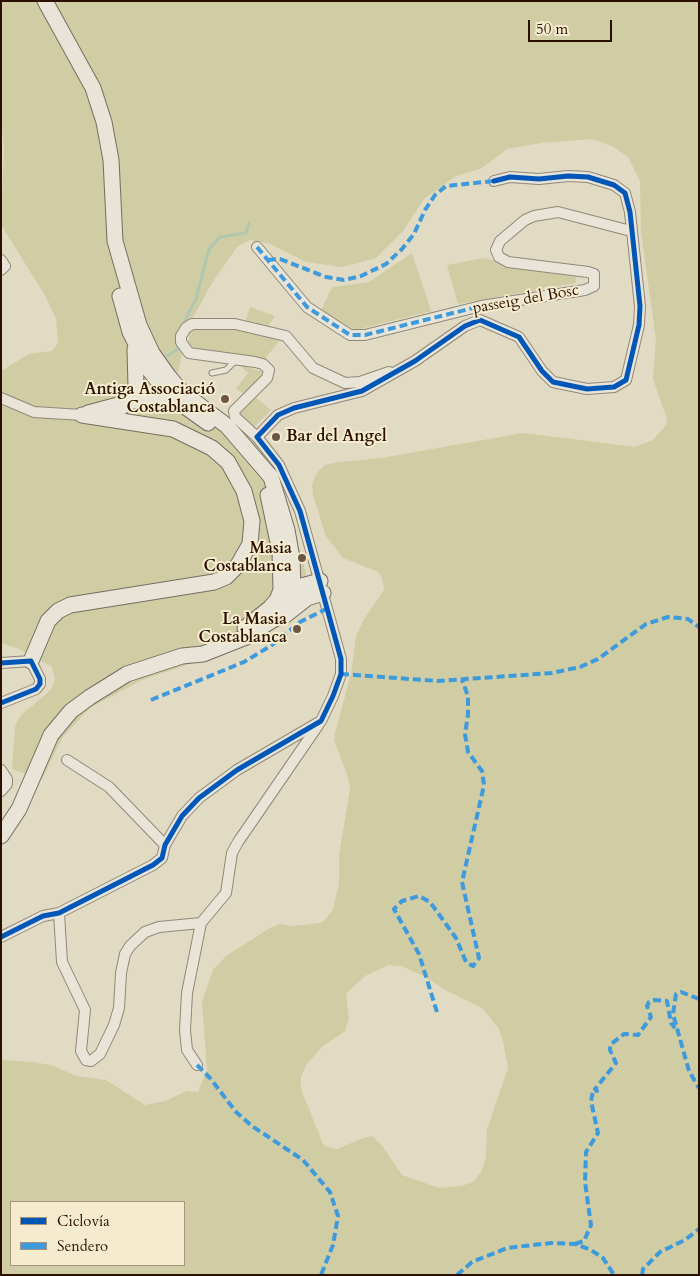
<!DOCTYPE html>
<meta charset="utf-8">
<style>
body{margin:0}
#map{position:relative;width:700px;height:1276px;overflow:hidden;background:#e2dbc3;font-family:Cardo,serif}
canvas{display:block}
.frame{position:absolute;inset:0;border:2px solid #2b1000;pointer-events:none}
.legend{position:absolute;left:10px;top:1201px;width:175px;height:65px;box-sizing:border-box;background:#f5ecd0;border:1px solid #a4947d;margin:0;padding:6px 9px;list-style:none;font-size:15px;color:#2b1000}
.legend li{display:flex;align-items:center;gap:10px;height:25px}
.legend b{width:25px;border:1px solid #a4947d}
.scale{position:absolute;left:528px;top:20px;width:84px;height:22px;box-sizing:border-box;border:2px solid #2b1000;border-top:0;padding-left:6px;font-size:15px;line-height:18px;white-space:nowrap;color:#2b1000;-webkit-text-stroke:4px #f5ecd0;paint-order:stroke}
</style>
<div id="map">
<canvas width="700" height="1276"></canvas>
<div class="frame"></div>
<ul class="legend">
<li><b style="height:6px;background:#0057b8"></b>Ciclovía</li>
<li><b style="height:6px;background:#3d9adc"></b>Sendero</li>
</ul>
<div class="scale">50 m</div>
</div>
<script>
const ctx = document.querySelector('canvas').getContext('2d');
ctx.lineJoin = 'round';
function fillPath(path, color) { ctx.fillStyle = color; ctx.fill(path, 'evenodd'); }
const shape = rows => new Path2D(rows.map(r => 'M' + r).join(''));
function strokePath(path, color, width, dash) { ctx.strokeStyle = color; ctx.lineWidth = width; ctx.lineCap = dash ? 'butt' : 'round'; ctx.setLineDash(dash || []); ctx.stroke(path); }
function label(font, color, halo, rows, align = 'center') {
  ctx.font = font + ' Cardo,serif'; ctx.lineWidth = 4; ctx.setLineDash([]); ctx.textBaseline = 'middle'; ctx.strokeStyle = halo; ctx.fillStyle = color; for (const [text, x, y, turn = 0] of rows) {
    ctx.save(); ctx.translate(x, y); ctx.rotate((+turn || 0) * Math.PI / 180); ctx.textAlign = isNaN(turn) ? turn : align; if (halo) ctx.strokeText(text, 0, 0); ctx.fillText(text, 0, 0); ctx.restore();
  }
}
const green = shape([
 [1,1,699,1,699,1275,1,1275,1,1060,34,1062,54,1066,76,1076,106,1080,145,1105,165,1101,187,1091,198,1092,207,1070,202,1001,213,970,226,956,270,928,280,924,293,926,320,923,325,920,333,909,339,884,339,855,350,789,348,777,334,740,335,733,351,674,356,636,364,619,384,590,382,578,378,572,343,558,326,536,313,496,312,485,316,474,325,465,333,463,381,458,523,433,635,447,653,440,666,425,667,419,653,379,656,340,641,232,640,181,628,157,612,146,592,139,541,143,507,149,482,168,456,176,424,199,403,231,376,258,365,261,342,267,306,262,268,243,250,240,237,247,212,283,182,337,182,352,177,380,201,404,259,446,264,451,286,500,309,585,298,610,284,625,210,657,142,680,90,708,63,737,42,779,12,769,15,727,17,722,21,715,51,690,55,679,52,667,19,649,1,643,1,371,29,354,52,351,58,343,57,330,56,319,46,297,1,225,4,146,1,120],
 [388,965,401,966,424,976,447,991,482,1008,499,1029,503,1041,508,1068,487,1129,486,1157,482,1170,474,1181,462,1186,439,1188,402,1175,381,1144,372,1136,361,1139,337,1149,324,1146,301,1089,301,1077,306,1065,322,1047,345,1031,349,1019,346,994,365,976],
 [11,1202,184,1202,184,1265,11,1265],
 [412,253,431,311,356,330,320,313,332,287,369,282],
 [483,258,576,277,576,283,458,304,447,265],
 [250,307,275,316,268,326,246,320],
 [238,327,281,339,263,361,193,351,188,345,190,329],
 [239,365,264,372,262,378,244,394,236,389,248,373],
 [255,397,271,410,254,427,238,413]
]);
const stream = shape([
 [181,328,196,299,209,249,220,237,246,233,249,223],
 [167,356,178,349,178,343]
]);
const service = shape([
 [212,373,226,370,236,360]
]);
const minor = shape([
 [257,247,307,307,350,335,365,335,481,306,585,290,594,286,594,274,588,272,508,262,499,257,496,250,500,241,525,220,534,216,558,212,631,231],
 [1,260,5,266,1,270],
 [1,398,34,412,82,415],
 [257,437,235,417,234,411,267,378,269,370,263,364,255,362,189,353,181,342,181,336,186,328,192,324,235,324,286,336,313,368,345,383,360,382,389,372],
 [1,663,31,661,40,679,40,684,36,689,1,703],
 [67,760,109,787,165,845],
 [1,770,7,779,7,784,1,791],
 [59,913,62,962,85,1010,81,1051,86,1060,91,1061,100,1054,114,1025,119,1008,121,973,125,954,130,946,145,932,159,927,201,923],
 [1,937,43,916,59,913,153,865,162,858,165,845,182,816,199,798,237,770,321,721,333,696,341,674,341,659,300,511,279,465,257,437,278,415,294,408,362,391,415,361,465,326,480,320,519,337,542,371,553,382,587,389,614,387,626,380,639,325,640,306,630,212,625,193,614,185,588,177,568,176,539,179,510,177,494,181],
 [197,1065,187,1050,185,1030,187,993,201,923,226,893,232,853,238,842,319,724]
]);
const secondary = shape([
 [120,296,130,332,150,371,169,395,208,423],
 [122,407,136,386,135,349],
 [88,413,148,397,165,399,177,404],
 [287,595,298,587,320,581],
 [284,616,307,598,323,593],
 [245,628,270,608,277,600,281,590,280,552,268,495],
 [31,661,48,621,58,611,70,605,214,582,226,577,238,565,250,544,252,521,244,491,228,462,212,448,173,429,82,415],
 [1,836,19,809,51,735,71,711,90,697,127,674,182,656,203,654,246,637,279,616,293,590,292,558,287,530,271,477,227,426,182,392,169,377,152,353,139,325,115,241,111,160,104,122,93,88,45,1]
]);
const quiet = shape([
 [257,247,307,307,350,335,365,335,481,306],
 [268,260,280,259,326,277,344,280,361,276,386,264,402,249,414,234,425,210,435,195,446,186,494,181],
 [341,674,438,681,552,673,580,667,598,659,646,624,668,617,688,619,699,627],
 [151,700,244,662,272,645,300,622,328,608],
 [699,999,681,992,676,994,673,1014,689,1071,699,1088],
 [437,1012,419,954,394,909,402,901,419,896,430,902,456,938,466,962,473,966,479,958,462,882,484,785,482,771,468,752,465,734,468,715,468,696,462,680],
 [197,1065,210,1078,236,1112,252,1126,303,1160,330,1192,338,1216,333,1245,321,1275],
 [575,1244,584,1241,591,1225,585,1182,586,1152,598,1133,591,1101,593,1091,597,1091,595,1089,616,1063,610,1050,610,1045,624,1034,638,1035,651,1017,647,1006,649,1002,654,1000,667,1001,671,1023,675,1028],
 [457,1275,472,1262,507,1248,551,1243,575,1244,591,1250,603,1258,614,1275],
 [642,1275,643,1269,660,1252,685,1240,699,1229]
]);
const cycleway = shape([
 [1,663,31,661,40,679,40,684,36,689,1,703],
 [1,937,43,916,59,913,153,865,162,858,165,845,182,816,199,798,237,770,321,721,333,696,341,674,341,659,300,511,279,465,257,437,278,415,294,408,362,391,415,361,465,326,480,320,519,337,542,371,553,382,587,389,614,387,626,380,639,325,640,306,630,212,625,193,614,185,588,177,568,176,539,179,510,177,494,181]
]);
const markers = [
 [225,399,5,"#6b5744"],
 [276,437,5,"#6b5744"],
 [302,558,5,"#6b5744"],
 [297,629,5,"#6b5744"]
];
const streetNames = [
 ["passeig del Bosc",526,300,-10]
];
const poiNames = [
 ["Antiga Associació",215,390],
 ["Costablanca",215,408],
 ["Bar del Angel",286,437,"left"],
 ["Masia",292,549],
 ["Costablanca",292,567],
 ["La Masia",287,620],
 ["Costablanca",287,638]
];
fillPath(green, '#d0cca3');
strokePath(stream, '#b0c7b0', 3);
strokePath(service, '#908879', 7);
strokePath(minor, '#908879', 12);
strokePath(secondary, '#766e5f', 17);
strokePath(service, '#e8e4d8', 5);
strokePath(minor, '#e8e4d8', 10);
strokePath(secondary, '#e8e4d8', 15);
strokePath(quiet, '#3d9adc', 4, [8, 4]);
strokePath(cycleway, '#0057b8', 5);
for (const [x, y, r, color] of markers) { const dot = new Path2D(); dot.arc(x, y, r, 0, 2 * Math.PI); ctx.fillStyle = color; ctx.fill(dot); strokePath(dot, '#f5ecd0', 2); }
label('16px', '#2b1000', '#f5ecd0', streetNames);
label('bold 16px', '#2b1000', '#f5ecd0', poiNames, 'right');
</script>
